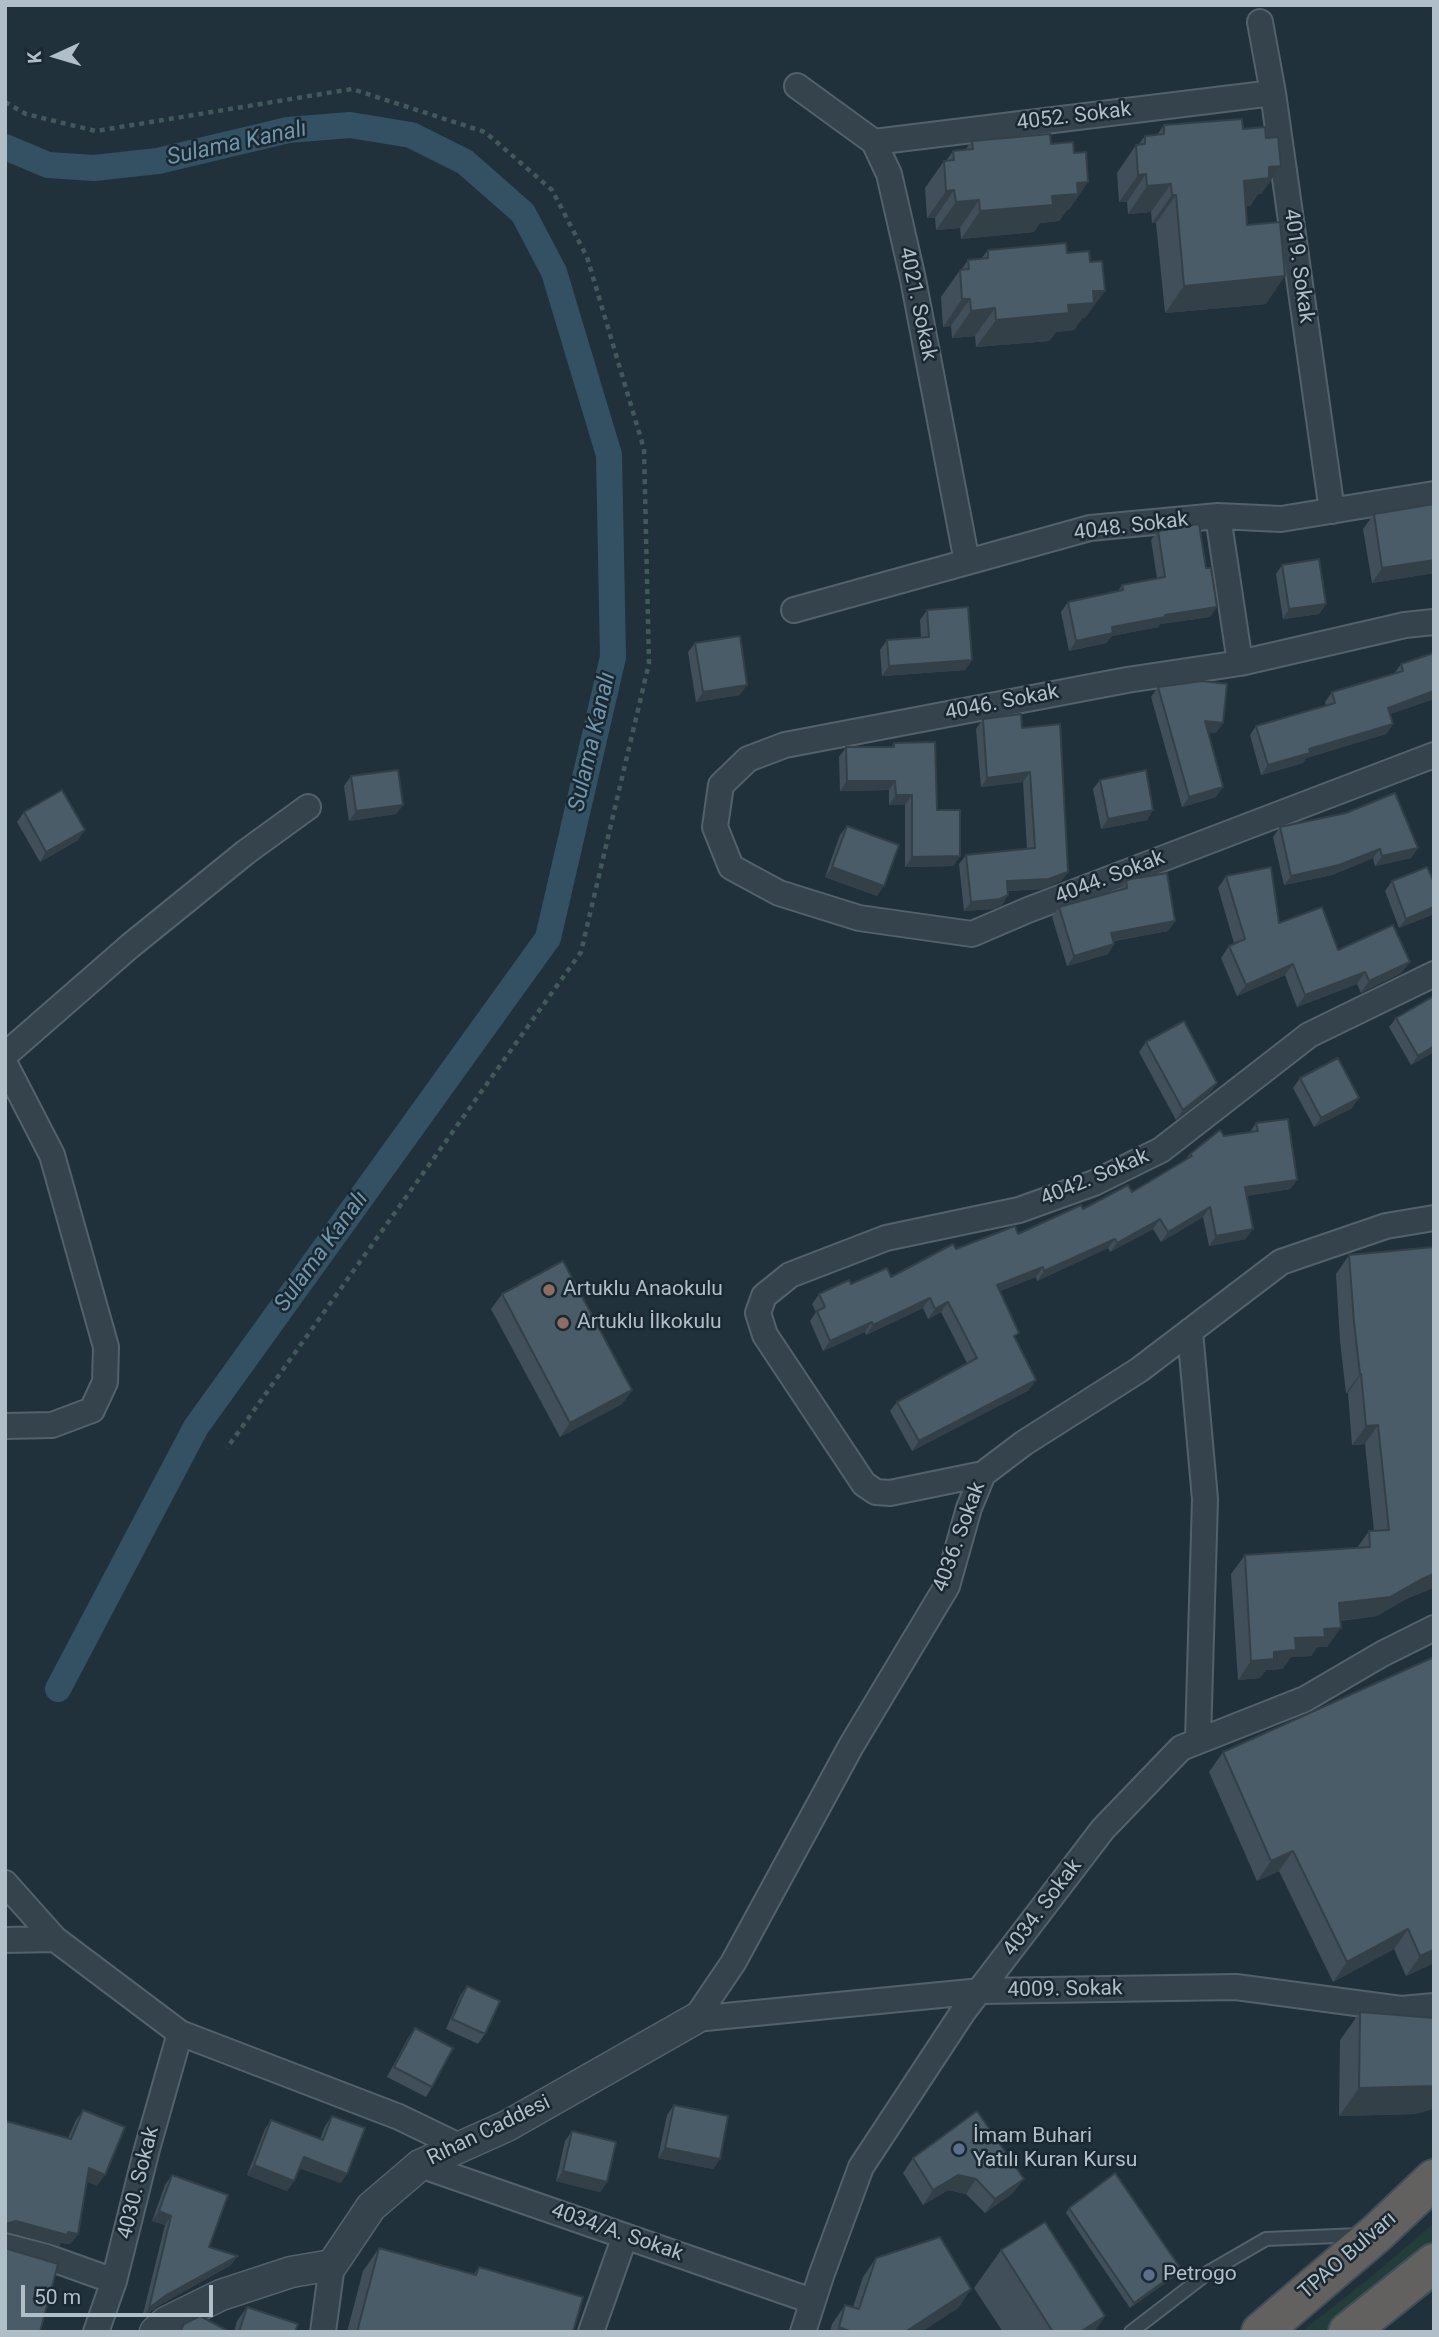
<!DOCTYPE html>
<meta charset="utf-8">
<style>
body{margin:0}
#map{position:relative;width:1439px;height:2337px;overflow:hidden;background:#21313c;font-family:Roboto,sans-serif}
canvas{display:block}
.frame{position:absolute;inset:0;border:7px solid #b0bec8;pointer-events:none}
.north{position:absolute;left:21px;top:21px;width:70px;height:70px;-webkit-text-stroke:5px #1a2831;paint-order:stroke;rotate:266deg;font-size:19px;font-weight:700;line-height:28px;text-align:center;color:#b0bec8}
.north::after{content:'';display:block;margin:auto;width:24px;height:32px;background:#b0bec8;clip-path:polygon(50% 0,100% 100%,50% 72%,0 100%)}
.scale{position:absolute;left:21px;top:2285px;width:192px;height:32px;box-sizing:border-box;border:4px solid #b0bec8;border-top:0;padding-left:9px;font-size:21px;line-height:24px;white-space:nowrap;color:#b0bec8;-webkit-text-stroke:5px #1a2831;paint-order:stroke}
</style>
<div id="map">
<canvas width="1439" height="2337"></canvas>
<div class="frame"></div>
<div class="north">K</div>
<div class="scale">50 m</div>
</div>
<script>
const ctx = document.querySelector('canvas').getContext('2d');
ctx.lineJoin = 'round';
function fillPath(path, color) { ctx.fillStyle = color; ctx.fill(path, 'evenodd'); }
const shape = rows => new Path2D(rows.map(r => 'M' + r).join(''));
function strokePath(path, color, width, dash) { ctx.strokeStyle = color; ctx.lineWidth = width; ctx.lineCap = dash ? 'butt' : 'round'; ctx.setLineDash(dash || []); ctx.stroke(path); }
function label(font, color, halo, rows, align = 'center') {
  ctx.font = font + ' Roboto,sans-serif'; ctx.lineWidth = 5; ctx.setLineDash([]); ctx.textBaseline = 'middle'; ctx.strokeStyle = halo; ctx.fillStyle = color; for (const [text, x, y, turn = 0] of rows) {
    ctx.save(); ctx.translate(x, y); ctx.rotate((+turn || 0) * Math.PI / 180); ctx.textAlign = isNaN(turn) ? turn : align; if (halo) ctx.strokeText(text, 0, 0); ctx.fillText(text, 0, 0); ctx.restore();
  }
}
const green = shape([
 [1434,2223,1434,2243,1336,2324,1326,2332,1301,2332,1371,2277]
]);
const canal = shape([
 [5,147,48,165,94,168,158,161,288,130,350,125,411,135,465,162,523,213,554,272,609,455,613,657,548,938,196,1427,58,1689]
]);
const path = shape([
 [5,102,26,114,96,131,352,89,485,132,552,190,587,257,644,449,649,663,581,952,227,1448]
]);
const service = shape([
 [1131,2332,1209,2272,1266,2239,1359,2235]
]);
const minor = shape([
 [1260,22,1273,93,1332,511],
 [797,86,874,142,889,174,913,279,967,562],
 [874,142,1273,93],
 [1218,516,1240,663],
 [794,610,1090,528,1218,516,1281,519,1434,494],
 [1434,622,1405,625,1240,663,1127,680,785,745,748,759,721,785,715,827,731,867,779,893,859,918,972,934,1028,910,1434,755],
 [5,1055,130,946,246,852,308,807],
 [5,1064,52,1155,106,1347,105,1382,92,1410,52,1425,5,1426],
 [1190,1331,1205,1499,1198,1740],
 [983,1474,890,1493,876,1492,864,1484,765,1335,758,1313,764,1296,790,1275,886,1238,1019,1210,1094,1183,1161,1150,1309,1035,1434,974],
 [5,1883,55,1939,180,2033,399,2117,461,2147],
 [5,1940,55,1939],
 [695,2019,733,1963,851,1746,947,1586,969,1508,983,1474,1024,1443,1139,1370,1281,1262,1386,1226,1434,1218],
 [695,2019,981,1991,1236,1987,1401,2009,1434,2006],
 [420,2165,812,2301],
 [5,2246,44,2256,114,2281],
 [96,2332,114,2281,147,2149,180,2033],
 [323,2332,332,2265],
 [591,2332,625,2236],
 [803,2332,821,2276,861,2167,963,2012,1103,1829,1181,1748,1305,1699,1382,1654,1434,1628]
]);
const tertiary = shape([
 [155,2332,166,2322,221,2295,291,2272,332,2265,371,2207,420,2165,507,2126,695,2019]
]);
const trunk = shape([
 [1261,2332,1377,2233,1434,2179],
 [1348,2332,1434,2263]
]);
const wall = shape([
 [1164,125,1243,129,1266,138,1281,166,1261,194,1258,194,1250,206,1246,206,1247,225,1266,304,1165,313,1156,223,1152,223,1151,212,1128,214,1127,202,1119,202,1117,173,1136,145,1138,145,1145,136,1157,135],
 [972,141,1051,144,1069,210,1067,210,1059,221,1040,223,1034,232,961,239,960,228,936,230,935,218,927,218,925,188,944,161,946,161,953,151,965,150],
 [988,250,1067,253,1085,318,1082,318,1074,330,1056,332,1049,341,976,347,975,336,952,338,951,326,943,327,941,297,960,270,962,269,968,260,981,259],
 [1434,504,1434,573,1372,583,1363,529,1374,514],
 [1158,531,1210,617,1160,624,1158,627,1112,636,1106,643,1069,651,1061,612,1068,602,1118,591,1122,585,1157,578,1151,540],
 [1282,565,1326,604,1319,614,1283,619,1276,574],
 [927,610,972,660,965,670,882,676,880,650,887,640,921,638,920,620],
 [695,643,740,695,696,702,688,652],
 [1434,653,1434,699,1390,714,1393,724,1386,734,1306,758,1303,763,1261,775,1250,735,1256,726,1326,706,1325,702,1332,692,1394,674,1401,664],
 [1158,687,1216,733,1208,732,1216,797,1182,807,1151,697],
 [983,719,1022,728,1068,872,1061,881,1043,889,1008,891,1008,895,1002,905,993,909,964,911,959,864,966,855,1027,849,1023,782,981,787,976,729],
 [894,743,937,810,960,856,953,866,905,867,905,805,889,805,889,790,840,791,839,757,846,747,891,747],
 [351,776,403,805,396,814,349,821,344,786],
 [1100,780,1153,810,1147,820,1101,829,1093,789],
 [24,812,78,840,40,862,17,822],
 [847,826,877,896,825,877,840,835],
 [1280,827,1418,848,1411,858,1375,866,1373,858,1332,875,1284,885,1273,837],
 [1226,876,1279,923,1338,950,1410,962,1401,973,1361,993,1357,984,1297,1007,1285,975,1237,996,1221,958,1229,946,1234,943,1218,888],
 [1433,880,1434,880,1434,914,1399,928,1385,891,1392,881],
 [1126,881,1175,921,1168,931,1114,941,1114,944,1108,954,1067,966,1052,917,1059,907,1120,890],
 [1434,996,1434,1052,1411,1065,1389,1027,1396,1018],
 [1146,1042,1210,1093,1176,1120,1139,1052],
 [1300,1078,1352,1108,1314,1127,1293,1088],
 [1256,1123,1297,1180,1290,1189,1246,1196,1246,1239,1209,1246,1203,1217,1161,1242,1153,1229,1110,1252,1108,1248,1037,1281,1036,1277,1000,1291,1015,1339,1029,1390,912,1451,890,1411,897,1402,967,1363,941,1312,928,1319,923,1308,866,1335,865,1332,823,1351,810,1321,816,1312,812,1304,819,1294,851,1284,891,1277,956,1249,1018,1234,1132,1192,1185,1160,1190,1154,1224,1136,1250,1132],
 [1434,1247,1434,1587,1433,1588,1406,1599,1377,1616,1340,1621,1327,1647,1317,1647,1311,1656,1291,1657,1282,1669,1266,1670,1260,1678,1238,1680,1231,1574,1245,1555,1357,1548,1369,1531,1374,1531,1365,1444,1352,1445,1348,1393,1346,1393,1340,1341,1336,1274,1349,1255],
 [502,1294,632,1390,622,1404,560,1437,491,1309],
 [1434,1657,1434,1963,1406,1976,1394,1949,1333,1982,1279,1871,1257,1881,1209,1772,1223,1752],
 [467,1986,485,2034,478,2044,446,2029,460,1996],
 [1360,2012,1416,2114,1339,2116,1340,2040],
 [415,2028,432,2087,426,2097,387,2077,408,2038],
 [674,2105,720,2159,713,2169,658,2158,667,2115],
 [83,2110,97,2186,87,2181,78,2234,70,2244,61,2243,59,2246,8,2232,68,2138,76,2120],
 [977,2111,1013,2193,985,2213,966,2194,948,2190,923,2205,903,2173,913,2158],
 [332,2116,341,2183,299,2168,294,2181,287,2191,247,2175,265,2129,271,2120,320,2139,325,2126],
 [572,2131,607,2182,600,2192,556,2181,565,2141],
 [172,2175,209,2247,231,2265,158,2306,142,2318,165,2225,152,2221,165,2185],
 [1069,2208,1178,2274,1130,2308,1066,2213],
 [379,2248,474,2274,479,2267,573,2332,347,2332,363,2271],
 [1001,2250,1105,2316,1094,2332,1003,2332,974,2288],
 [876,2258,971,2289,958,2308,921,2332,830,2332,832,2324,845,2305,853,2307,863,2277],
 [247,2307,295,2332,234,2332,237,2321]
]);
const shadedWall = shape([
 [1281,166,1261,194,1258,194,1250,206,1225,208,1244,181,1269,167],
 [1146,174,1127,202,1119,202,1138,175],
 [1088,182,1069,210,1067,210,1059,221,1040,223,1034,232,961,239,980,211,1052,196,1077,183],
 [1171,184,1151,212,1128,214,1147,186],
 [954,190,935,218,927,218,946,191],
 [1172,195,1176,195,1156,223,1152,223],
 [979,200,960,228,936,230,956,202],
 [1285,276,1266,304,1165,313,1184,286],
 [1093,291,1105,291,1085,318,1082,318,1074,330,1056,332,1049,341,976,347,996,320,1068,305],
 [962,299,970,299,951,326,943,327],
 [995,308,975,336,952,338,971,311],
 [1434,560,1434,573,1372,583,1382,568],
 [1326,604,1319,614,1283,619,1289,609],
 [1217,607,1210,617,1160,624,1158,627,1112,636,1106,643,1069,651,1076,641,1112,627,1165,615],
 [972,660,965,670,882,676,889,666],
 [747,685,740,695,696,702,703,692],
 [1434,691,1434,699,1381,717,1388,708],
 [1205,721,1223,723,1216,733,1198,731],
 [1393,724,1386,734,1306,758,1303,763,1261,775,1268,765,1309,749],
 [1030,772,1023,782,981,787,987,778],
 [847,781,895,781,889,790,840,791],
 [1223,787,1216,797,1182,807,1189,797],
 [896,795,912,795,905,805,889,805],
 [403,805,396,814,349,821,356,811],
 [1153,810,1147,820,1101,829,1108,819],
 [85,830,78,840,40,862,46,852],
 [1418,848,1411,858,1375,866,1382,856],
 [1380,849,1373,858,1332,875,1284,885,1291,876],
 [960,856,953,866,905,867,912,857],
 [832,867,884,886,877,896,825,877],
 [1068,872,1061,881,1043,889,1000,891,1007,881],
 [1008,895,1002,905,993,909,964,911,971,902],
 [1434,907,1434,914,1399,928,1406,919],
 [1175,921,1168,931,1104,942,1111,933],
 [1114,944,1108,954,1067,966,1074,956],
 [1410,962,1401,973,1361,993,1369,981],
 [1293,964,1285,975,1237,996,1246,985],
 [1365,972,1357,984,1297,1007,1305,995],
 [1434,1046,1434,1052,1411,1065,1418,1056],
 [1217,1083,1210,1093,1176,1120,1183,1110],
 [1359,1098,1352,1108,1314,1127,1321,1118],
 [1297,1180,1290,1189,1238,1197,1245,1187],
 [1210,1207,1203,1217,1161,1242,1168,1232],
 [1160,1219,1153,1229,1110,1252,1117,1243],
 [1253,1229,1246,1239,1209,1246,1216,1236],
 [1115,1239,1108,1248,1037,1281,1044,1271],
 [1043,1267,1036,1277,990,1295,997,1285],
 [930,1298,923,1308,866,1335,873,1325],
 [948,1302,941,1312,928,1319,935,1309],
 [872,1322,865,1332,823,1351,830,1341],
 [1360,1374,1361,1374,1348,1393,1346,1393],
 [1036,1380,1029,1390,912,1451,919,1441],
 [632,1390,622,1404,560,1437,570,1423],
 [1378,1425,1365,1444,1352,1445,1366,1426],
 [1434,1574,1434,1587,1433,1588,1406,1599,1377,1616,1326,1622,1339,1603,1420,1580],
 [1341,1628,1327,1647,1317,1647,1311,1656,1291,1657,1282,1669,1266,1670,1260,1678,1238,1680,1251,1661,1274,1652,1295,1638,1324,1629],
 [1293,1851,1279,1871,1257,1881,1271,1861],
 [1408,1929,1394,1949,1333,1982,1347,1962],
 [1434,1950,1434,1963,1406,1976,1420,1956],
 [1434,2086,1434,2109,1416,2114,1339,2116,1359,2088],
 [665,2148,720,2159,713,2169,658,2158],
 [304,2157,347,2174,341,2183,297,2167],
 [254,2165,294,2181,287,2191,247,2175],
 [89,2168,105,2175,97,2186,81,2179],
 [563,2171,607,2182,600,2192,556,2181],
 [958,2175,976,2179,966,2194,948,2190,923,2205,933,2190],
 [1024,2179,1013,2193,985,2213,995,2199],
 [159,2211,171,2216,165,2225,152,2221],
 [16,2221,78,2234,70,2244,61,2243,59,2246,8,2232,5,2232,5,2224],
 [238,2256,231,2265,158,2306,142,2318,149,2308,165,2296],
 [1181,2269,1178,2274,1130,2308,1134,2303],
 [971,2289,958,2308,921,2332,905,2332],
 [1105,2316,1094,2332,1080,2332],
 [839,2327,852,2332,836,2332]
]);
const building = shape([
 [1242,119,1243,129,1265,127,1266,138,1278,137,1281,166,1269,167,1269,178,1244,181,1247,225,1280,222,1285,276,1184,286,1176,195,1172,195,1171,184,1147,186,1146,174,1138,175,1136,145,1145,144,1145,136,1164,134,1164,125,1242,119],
 [1050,134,1051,144,1073,142,1074,153,1086,152,1088,182,1077,183,1078,194,1052,196,1053,205,980,211,979,200,956,202,954,190,946,191,944,161,954,160,953,151,973,149,972,141,1050,134],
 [1066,243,1067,253,1089,251,1090,262,1102,261,1105,291,1093,291,1094,303,1068,305,1069,313,996,320,995,308,971,311,970,299,962,299,960,270,969,269,968,260,988,258,988,250,1066,243],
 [1434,504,1434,560,1382,568,1374,514,1434,504],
 [1199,524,1206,568,1211,568,1217,607,1165,615,1165,617,1112,627,1113,633,1076,641,1068,602,1123,590,1122,585,1165,577,1158,531,1199,524],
 [1319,559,1326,604,1289,609,1282,565,1319,559],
 [968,607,972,660,889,666,887,640,929,637,927,610,968,607],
 [740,636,747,685,703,692,695,643,740,636],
 [1434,653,1434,691,1388,708,1393,724,1309,749,1310,753,1268,765,1256,726,1335,703,1332,692,1403,671,1401,664,1434,653],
 [1202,681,1227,684,1223,723,1205,721,1223,787,1189,797,1158,687,1202,681],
 [1021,714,1022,728,1060,724,1068,872,1049,879,1007,881,1008,895,1000,899,971,902,966,855,1035,848,1030,772,987,778,983,719,1021,714],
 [935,742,937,810,960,810,960,856,912,857,912,795,896,795,895,781,847,781,846,747,894,747,894,743,935,742],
 [398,770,403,805,356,811,351,776,398,770],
 [1146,770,1153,810,1108,819,1100,780,1146,770],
 [62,790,85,830,46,852,24,812,62,790],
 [1395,793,1418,848,1382,856,1380,849,1339,865,1291,876,1280,827,1346,813,1395,793],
 [847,826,899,845,884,886,832,867,847,826],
 [1271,867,1279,923,1322,907,1338,950,1393,925,1410,962,1369,981,1365,972,1305,995,1293,964,1246,985,1229,946,1245,939,1226,876,1271,867],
 [1427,867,1433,880,1434,880,1434,907,1406,919,1392,881,1427,867],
 [1167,873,1175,921,1111,933,1114,944,1074,956,1059,907,1127,888,1126,881,1131,879,1167,873],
 [1434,996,1434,1046,1418,1056,1396,1018,1434,996],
 [1184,1021,1217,1083,1183,1110,1146,1042,1184,1021],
 [1338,1058,1359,1098,1321,1118,1300,1078,1338,1058],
 [1288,1119,1297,1180,1245,1187,1253,1229,1216,1236,1210,1207,1168,1232,1160,1219,1117,1243,1115,1239,1044,1271,1043,1267,997,1285,1019,1333,1014,1336,1036,1380,919,1441,897,1402,977,1358,948,1302,935,1309,930,1298,873,1325,872,1322,830,1341,817,1311,825,1307,819,1294,849,1280,851,1284,887,1268,891,1277,953,1244,956,1249,1015,1226,1018,1234,1081,1205,1083,1209,1128,1185,1132,1192,1192,1156,1190,1154,1220,1130,1224,1136,1258,1131,1256,1123,1288,1119],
 [1434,1247,1434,1574,1420,1580,1390,1597,1339,1603,1341,1628,1324,1629,1325,1637,1295,1638,1296,1650,1274,1652,1274,1659,1251,1661,1245,1555,1370,1547,1369,1531,1389,1530,1378,1425,1366,1426,1361,1374,1360,1374,1354,1322,1349,1255,1434,1247],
 [563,1261,632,1390,570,1423,502,1294,563,1261],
 [1434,1657,1434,1950,1420,1956,1408,1929,1347,1962,1293,1851,1271,1861,1223,1752,1434,1657],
 [467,1986,500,2001,485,2034,452,2019,467,1986],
 [1360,2012,1434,2018,1434,2086,1359,2088,1360,2012],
 [415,2028,453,2048,432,2087,394,2067,415,2028],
 [674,2105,728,2116,720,2159,665,2148,674,2105],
 [83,2110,125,2127,105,2175,89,2168,78,2234,68,2232,67,2235,16,2221,5,2224,6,2121,71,2139,83,2110],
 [977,2111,1024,2179,995,2199,976,2179,958,2175,933,2190,913,2158,977,2111],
 [332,2116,365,2128,347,2174,304,2157,294,2181,254,2165,271,2120,323,2140,332,2116],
 [572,2131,616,2142,607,2182,563,2171,572,2131],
 [1115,2173,1181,2269,1134,2303,1069,2208,1115,2173],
 [172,2175,228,2195,209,2247,238,2256,165,2296,149,2308,171,2216,159,2211,172,2175],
 [1045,2222,1105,2316,1080,2332,1053,2332,1001,2250,1045,2222],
 [940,2237,971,2289,905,2332,852,2332,839,2327,845,2305,859,2309,876,2258,940,2237],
 [5,2248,8,2249,58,2264,40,2332,5,2332,5,2248],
 [379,2248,476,2275,479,2267,583,2297,573,2332,357,2332,379,2248],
 [247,2307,298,2324,295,2332,239,2332,247,2307],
 [200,2316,230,2332,180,2332,184,2324,200,2316]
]);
const markers = [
 [549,1290,7,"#8d6e63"],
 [563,1323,7,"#8d6e63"],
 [959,2149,7,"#5c6f8a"],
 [1149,2275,7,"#5c6f8a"]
];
const streetNames = [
 ["4052. Sokak",1074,117,-7],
 ["4019. Sokak",1298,266,82],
 ["4021. Sokak",917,304,78],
 ["4048. Sokak",1131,527,-7],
 ["4046. Sokak",1002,703,-11],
 ["4044. Sokak",1110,878,-21],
 ["4042. Sokak",1095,1178,-23],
 ["4036. Sokak",960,1537,-70],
 ["4034. Sokak",1043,1908,-53],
 ["4009. Sokak",1065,1990,-1],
 ["Rıhan Caddesi",489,2131,-26],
 ["4030. Sokak",139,2183,-76],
 ["4034/A. Sokak",617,2233,19],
 ["TPAO Bulvarı",1348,2256,-41]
];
const poiNames = [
 ["Artuklu Anaokulu",563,1290],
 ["Artuklu İlkokulu",577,1323],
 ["İmam Buhari",973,2137],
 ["Yatılı Kuran Kursu",973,2161],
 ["Petrogo",1163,2275]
];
const waterNames = [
 ["Sulama Kanalı",237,144,-12],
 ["Sulama Kanalı",593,742,-77],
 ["Sulama Kanalı",322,1252,-54]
];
fillPath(green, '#233d3b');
strokePath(canal, '#345164', 26);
strokePath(service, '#53616a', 16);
strokePath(minor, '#53616a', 28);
strokePath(tertiary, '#53616a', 33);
strokePath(trunk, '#404e57', 42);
strokePath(path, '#415958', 4.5, [5, 5]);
strokePath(service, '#35434c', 12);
strokePath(minor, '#35434c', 24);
strokePath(tertiary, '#35434c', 30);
strokePath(trunk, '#62615f', 38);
fillPath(wall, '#404f59');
fillPath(shadedWall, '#344048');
fillPath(building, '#4a5c67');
strokePath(building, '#344048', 2);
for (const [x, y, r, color] of markers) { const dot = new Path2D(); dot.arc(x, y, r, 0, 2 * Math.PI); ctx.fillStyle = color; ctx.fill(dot); strokePath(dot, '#1a2831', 2.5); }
label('21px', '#b0bec8', '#1a2831', streetNames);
label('21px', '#b0bec8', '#1a2831', poiNames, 'left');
label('italic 23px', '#6f95ad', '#1a2831', waterNames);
</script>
